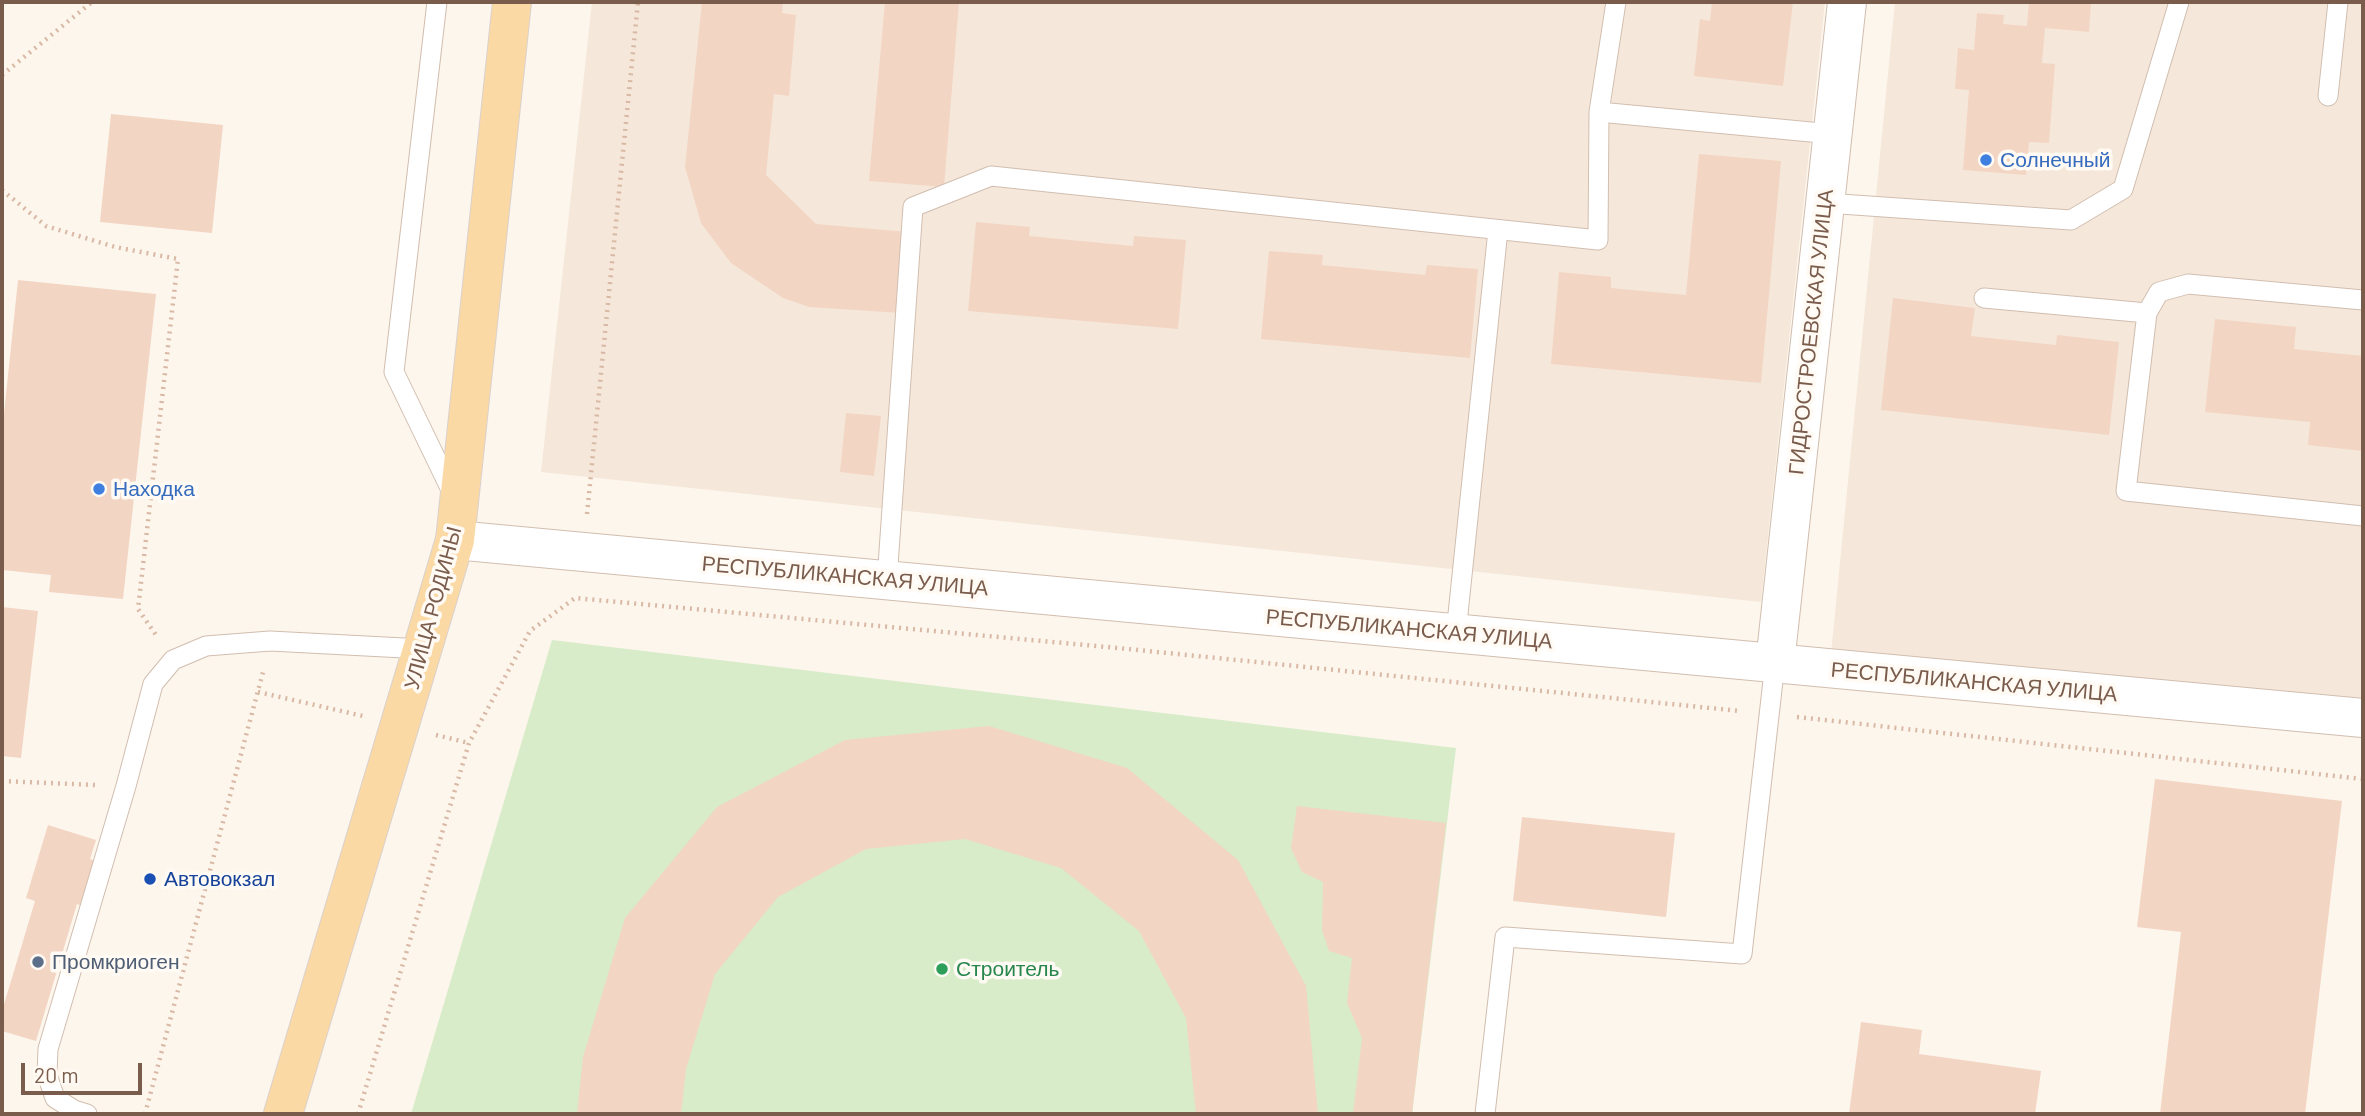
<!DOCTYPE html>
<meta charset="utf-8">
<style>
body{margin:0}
#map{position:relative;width:2365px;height:1116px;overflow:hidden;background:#fdf6ec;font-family:Barlow,sans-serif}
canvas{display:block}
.frame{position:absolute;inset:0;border:4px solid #7a5c4d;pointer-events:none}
.scale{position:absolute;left:21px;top:1063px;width:121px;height:32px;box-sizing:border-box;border:4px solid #7a5c4d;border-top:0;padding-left:9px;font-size:21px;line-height:24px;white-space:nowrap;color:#7a5c4d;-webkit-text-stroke:5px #fffaf3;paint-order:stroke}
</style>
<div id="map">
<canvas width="2365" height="1116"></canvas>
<div class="frame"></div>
<div class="scale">20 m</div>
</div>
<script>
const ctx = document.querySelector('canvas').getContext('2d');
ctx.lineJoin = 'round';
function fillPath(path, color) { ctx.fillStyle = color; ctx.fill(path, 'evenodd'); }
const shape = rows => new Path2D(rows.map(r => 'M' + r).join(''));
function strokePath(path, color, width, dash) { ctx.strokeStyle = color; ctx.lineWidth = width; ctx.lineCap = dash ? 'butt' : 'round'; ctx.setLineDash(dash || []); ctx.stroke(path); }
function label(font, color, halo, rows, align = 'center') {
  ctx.font = font + ' Barlow,sans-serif'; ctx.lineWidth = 7; ctx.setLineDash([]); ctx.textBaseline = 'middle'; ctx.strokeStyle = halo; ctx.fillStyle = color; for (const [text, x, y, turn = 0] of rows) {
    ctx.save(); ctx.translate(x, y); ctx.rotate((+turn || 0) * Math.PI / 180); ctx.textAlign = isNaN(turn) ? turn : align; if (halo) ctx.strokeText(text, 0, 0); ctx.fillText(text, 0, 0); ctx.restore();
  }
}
const residential = shape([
 [592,2,1825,2,1761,602,541,472],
 [1895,2,2363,2,2363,698,1831,654]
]);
const green = shape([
 [552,640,1456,748,1412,1114,411,1114]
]);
const building = shape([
 [702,2,783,2,782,13,796,15,789,96,774,94,766,175,816,224,908,232,901,313,809,307,783,298,731,263,701,223,685,167],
 [885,2,959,2,944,187,869,181],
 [1712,2,1793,2,1783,86,1694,76,1700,19,1710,21],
 [2029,2,2091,2,2089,32,2045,28,2042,63,2055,64,2049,143,2029,142,2026,175,1963,170,1969,90,1955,89,1958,48,1974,50,1977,13,2004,15,2003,24,2027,26],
 [111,114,223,125,212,233,100,222],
 [1699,154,1781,161,1761,383,1551,364,1559,272,1611,277,1611,288,1686,295],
 [976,222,1030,227,1029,236,1133,246,1134,236,1186,240,1178,329,968,311],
 [1269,251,1323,255,1322,265,1425,275,1427,265,1478,269,1470,358,1261,339],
 [18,280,156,294,123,599,49,592,51,575,2,570,2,433],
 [1893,298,1975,308,1971,336,2056,345,2057,335,2119,342,2109,435,1881,410],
 [2215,319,2296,327,2294,349,2363,356,2363,451,2308,445,2310,422,2205,412],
 [846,413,881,416,874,476,840,472],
 [2,607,38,611,21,758,2,756],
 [989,726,1127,768,1238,860,1306,986,1318,1114,1196,1114,1186,1018,1139,931,1061,868,965,839,866,849,778,897,715,974,686,1069,681,1114,577,1114,583,1057,625,918,717,807,845,740],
 [2155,779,2342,801,2305,1114,2160,1114,2181,932,2137,927],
 [1297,806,1446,823,1412,1114,1353,1114,1362,1038,1347,1003,1352,958,1329,951,1322,930,1323,882,1302,872,1291,848],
 [1522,817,1675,833,1666,917,1513,901],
 [48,825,96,840,90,859,96,861,82,906,77,904,36,1041,2,1031,2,1011,35,901,26,898],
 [1861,1022,1922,1030,1919,1054,2041,1071,2035,1114,1849,1114]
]);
const path = shape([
 [2,75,92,2],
 [2,190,46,226,115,247,178,259,138,609,156,635],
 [587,514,638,2],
 [258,692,363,716],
 [1797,717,2363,779],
 [436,735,469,743],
 [2,781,95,785],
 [145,1114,263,672],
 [358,1114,469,743,530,631,575,598,1118,648,1740,711]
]);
const service = shape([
 [437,2,394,372,454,496],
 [2328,96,2338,2],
 [1599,112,1832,134],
 [1826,203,2071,220,2123,189,2179,2],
 [1984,298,2147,313],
 [2363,300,2188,284,2159,292,2147,313,2126,491,2363,516],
 [887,580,913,207,991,176,1598,240,1599,112,1616,2],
 [1456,633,1498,230],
 [87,1114,74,1110,55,1098,47,1075,48,1049,126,786,153,684,173,660,206,646,270,641,423,649],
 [1485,1114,1505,937,1742,954,1775,663]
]);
const minor = shape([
 [1775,663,1847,2]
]);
const tertiary = shape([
 [455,540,2363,718]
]);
const primary = shape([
 [283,1114,455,540,512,2]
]);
const markers = [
 [1986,160,7,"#3f7fe0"],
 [99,489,7,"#3f7fe0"],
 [150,879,7,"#1a4fb4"],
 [38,962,7,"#5c6f8a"],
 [942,969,7,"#2e9e5b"]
];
const shopNames = [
 ["Солнечный",2000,160],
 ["Находка",113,489]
];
const streetNames = [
 ["ГИДРОСТРОЕВСКАЯ УЛИЦА",1811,332,-84],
 ["РЕСПУБЛИКАНСКАЯ УЛИЦА",845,576,5],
 ["УЛИЦА РОДИНЫ",433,608,-75],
 ["РЕСПУБЛИКАНСКАЯ УЛИЦА",1409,629,5],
 ["РЕСПУБЛИКАНСКАЯ УЛИЦА",1974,682,5]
];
const transitNames = [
 ["Автовокзал",164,879]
];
const serviceNames = [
 ["Промкриоген",52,962]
];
const leisureNames = [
 ["Строитель",956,969]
];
fillPath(residential, '#f5e8da');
fillPath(green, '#d8ecc9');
fillPath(building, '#f3d5c3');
strokePath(service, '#d1beb0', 21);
strokePath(minor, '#d1beb0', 40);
strokePath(tertiary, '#d1beb0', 40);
strokePath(primary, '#dad1cd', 40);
strokePath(path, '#d9b8a5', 4.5, [2, 5]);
strokePath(service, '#fff', 19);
strokePath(minor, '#fff', 38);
strokePath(tertiary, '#fff', 38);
strokePath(primary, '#fbd9a5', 38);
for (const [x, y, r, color] of markers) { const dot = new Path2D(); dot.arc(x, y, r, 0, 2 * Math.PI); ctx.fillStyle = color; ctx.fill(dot); strokePath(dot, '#fffaf3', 2.5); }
label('21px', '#366cbe', '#fffaf3', shopNames, 'left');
label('21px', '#7a5c4d', '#fffaf3', streetNames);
label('21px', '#164399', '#fffaf3', transitNames, 'left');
label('21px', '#4e5e75', '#fffaf3', serviceNames, 'left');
label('21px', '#27864d', '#fffaf3', leisureNames, 'left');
</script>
